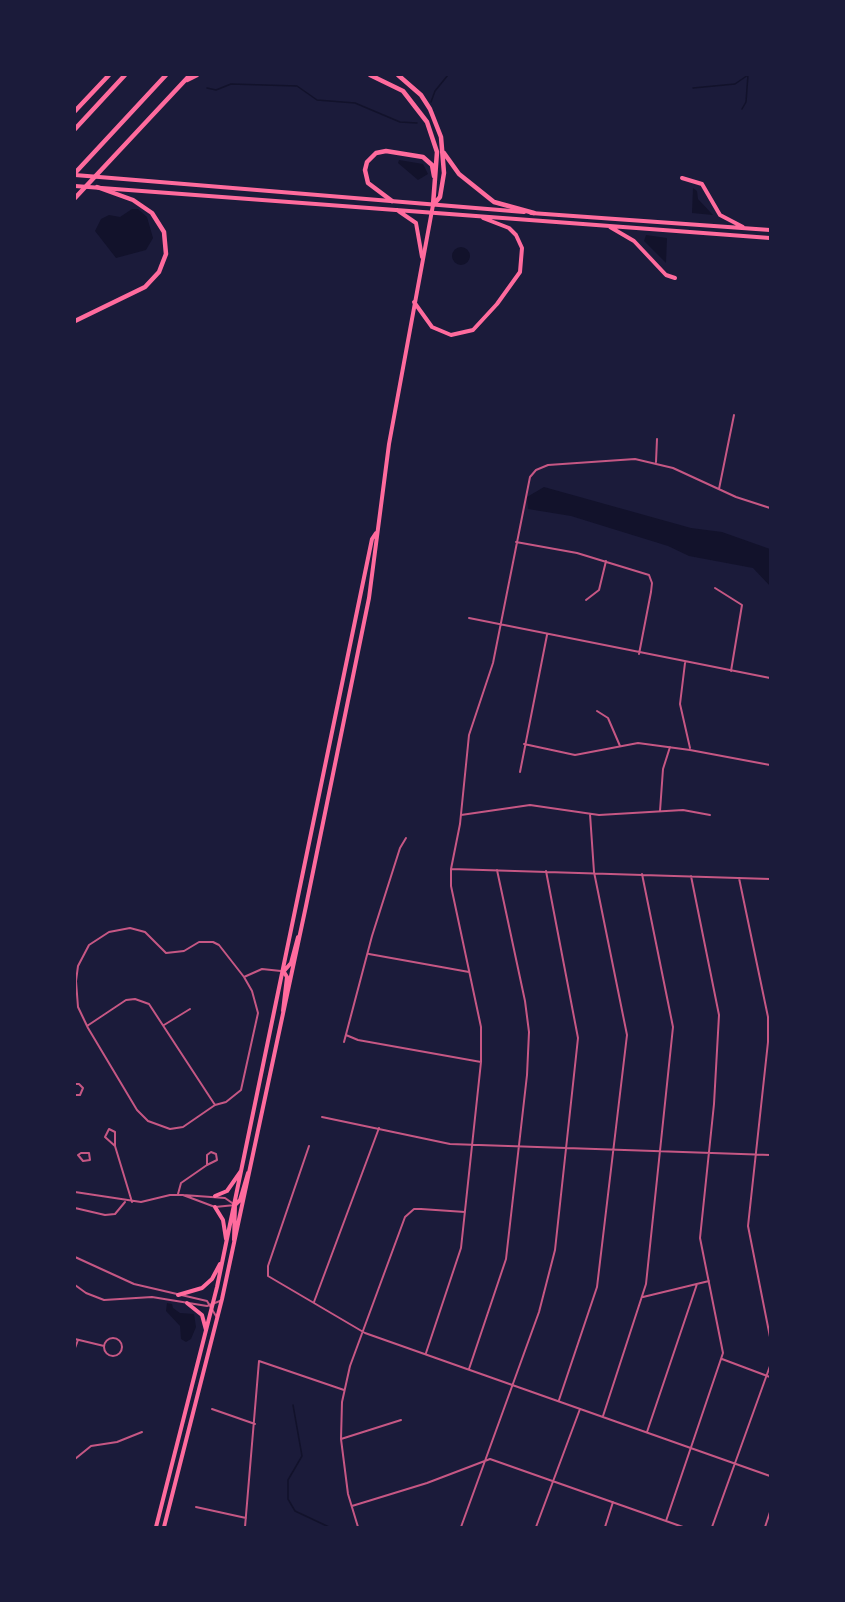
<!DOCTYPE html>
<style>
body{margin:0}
#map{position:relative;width:845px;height:1602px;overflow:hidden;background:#1b1b3a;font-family:"Fira Sans Condensed",sans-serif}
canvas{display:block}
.frame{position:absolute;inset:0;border:76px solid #1b1b3a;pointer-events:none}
</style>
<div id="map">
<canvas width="845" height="1602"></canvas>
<div class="frame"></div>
</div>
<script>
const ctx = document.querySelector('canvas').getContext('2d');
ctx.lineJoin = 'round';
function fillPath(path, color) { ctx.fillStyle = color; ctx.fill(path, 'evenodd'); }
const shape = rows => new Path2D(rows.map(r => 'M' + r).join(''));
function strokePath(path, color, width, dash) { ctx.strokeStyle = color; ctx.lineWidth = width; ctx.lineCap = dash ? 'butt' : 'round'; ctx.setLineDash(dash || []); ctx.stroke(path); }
const water = shape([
 [399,160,423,164,428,174,418,180,398,163],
 [693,188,697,191,698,199,713,215,692,213],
 [132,209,138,209,147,217,153,238,146,250,116,258,95,231,101,219,109,215,120,217],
 [646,235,667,238,666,263,644,241],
 '452 256a9 9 0 1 1 18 0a9 9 0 1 1-18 0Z',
 [544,487,691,528,722,532,770,549,770,586,753,568,689,556,668,546,571,516,528,509,527,497],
 [167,1303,172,1304,173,1308,180,1313,194,1314,196,1327,191,1339,186,1342,181,1339,180,1326,166,1311]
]);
const stream = shape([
 [207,88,216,90,231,84,297,86,317,100,355,103,400,122,417,123],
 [693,88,735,84,748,75],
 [431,102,435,91,448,75],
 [742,109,746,102,748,75],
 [293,1405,302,1456,288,1480,288,1499,295,1511,329,1527],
 [361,1527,382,1527]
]);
const minor = shape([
 [656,462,657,439],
 [719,489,734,415],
 [516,542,577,553,649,575,652,583,651,592,639,654],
 [715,588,742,605,731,671],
 [586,600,599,590,606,561],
 [469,618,770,678],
 [685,663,680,704,690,748],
 [597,711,608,718,620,746],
 [524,744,575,755,638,743,690,750,770,765],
 [520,772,547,635],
 [660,811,663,769,670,747],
 [461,815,530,805,599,815,683,810,710,815],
 [451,869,770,879],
 [739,878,768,1017,768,1042,748,1226,770,1337],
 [369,954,469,972],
 [244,977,252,991,258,1013,241,1090,226,1102,215,1105,183,1127,170,1129,148,1121,137,1110,88,1028,78,1007,76,981,78,966,89,945,109,932,130,928,145,932,166,953,184,951,199,942,213,942,219,945,244,977,262,969,281,971],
 [164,1025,190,1009],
 [87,1026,126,1000,135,999,149,1004,215,1105],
 [346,1035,358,1040,481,1062],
 [344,1042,372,936,400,848,406,838],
 [75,1084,79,1084,83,1088,80,1095,75,1095],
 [322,1117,450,1144,770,1155],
 [109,1129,115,1132,115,1146,105,1137,109,1129],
 [115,1146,132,1202],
 [309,1146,268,1266,268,1276,365,1333,770,1476],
 [211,1152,216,1154,217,1160,207,1165,207,1155,211,1152],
 [81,1153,89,1153,90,1160,83,1161,78,1155,81,1153],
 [75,1192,141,1202,170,1195,183,1195],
 [178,1194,181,1183,207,1165],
 [183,1195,225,1198,235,1205,215,1207,183,1195],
 [75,1208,105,1215,115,1214,125,1202],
 [75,1257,134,1284,207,1301,216,1316],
 [75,1285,86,1293,104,1300,152,1297,207,1306,220,1301],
 [643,1297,709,1281],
 [314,1302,379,1128],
 '104 1347a9 9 0 1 1 18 0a9 9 0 1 1-18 0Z',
 [75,1339,104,1346],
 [75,1348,78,1340],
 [426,1353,461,1248,481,1062,481,1027,451,886,451,869,460,824,469,735,493,663,530,477,536,470,548,465,635,459,673,468,736,497,770,508],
 [722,1359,770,1377],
 [469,1369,506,1259,527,1075,529,1032,525,1001,497,870],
 [559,1400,597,1287,627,1035,594,872,590,814],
 [212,1409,255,1424],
 [603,1416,646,1284,673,1027,642,874],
 [647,1432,697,1284],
 [341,1439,401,1420],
 [75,1459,91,1446,117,1442,142,1432],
 [352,1506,427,1483,490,1459,683,1527],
 [196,1507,246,1518],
 [666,1521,723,1353,700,1238,714,1104,719,1015,691,876],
 [245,1527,259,1361,344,1390],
 [358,1527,348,1494,341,1439,342,1402,350,1366,405,1217,414,1209,421,1209,465,1212],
 [461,1527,539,1312,555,1250,578,1038,546,871],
 [536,1527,580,1409],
 [605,1527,613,1502],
 [712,1527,770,1366],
 [765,1527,770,1512]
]);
const secondary = shape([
 [284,971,291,963,298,937],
 [283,1011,287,977,284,972],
 [215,1196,227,1191,241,1171],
 [215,1207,223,1220,226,1239],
 [234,1240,235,1205,240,1200,248,1173],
 [178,1295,202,1288,212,1279,220,1264],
 [187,1303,202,1315,206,1330],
 [156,1527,217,1287,372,539,376,533],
 [164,1527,222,1299,306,906,369,598,389,444,433,205]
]);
const trunk = shape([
 [75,175,524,212],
 [682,178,702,184,720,215,743,227],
 [75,186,770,238],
 [397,210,416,223,422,257],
 [531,213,770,230],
 [610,227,634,241,666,275,675,278],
 [414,302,432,327,451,335,473,330,497,304,520,272,522,248,516,235,509,228,483,218]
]);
const motorway = shape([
 [370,75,403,91,427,122,437,152,433,205],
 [398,75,421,95,430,109,441,137,444,173,440,197,433,205],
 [187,80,197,75],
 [75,111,109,75],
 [75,129,125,75],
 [444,153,459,174,494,202,534,213],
 [75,173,166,75],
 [75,198,190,75],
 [392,201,368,183,365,170,367,162,376,153,386,151,423,157,432,165,434,176],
 [75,321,145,287,159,272,166,254,164,232,152,213,133,200,97,187]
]);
fillPath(water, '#12122b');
strokePath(stream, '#12122b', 1.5);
strokePath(minor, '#c65784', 2);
strokePath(secondary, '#ff6b9d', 4);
strokePath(trunk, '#ff6b9d', 4);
strokePath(motorway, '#ff6b9d', 4.5);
</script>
